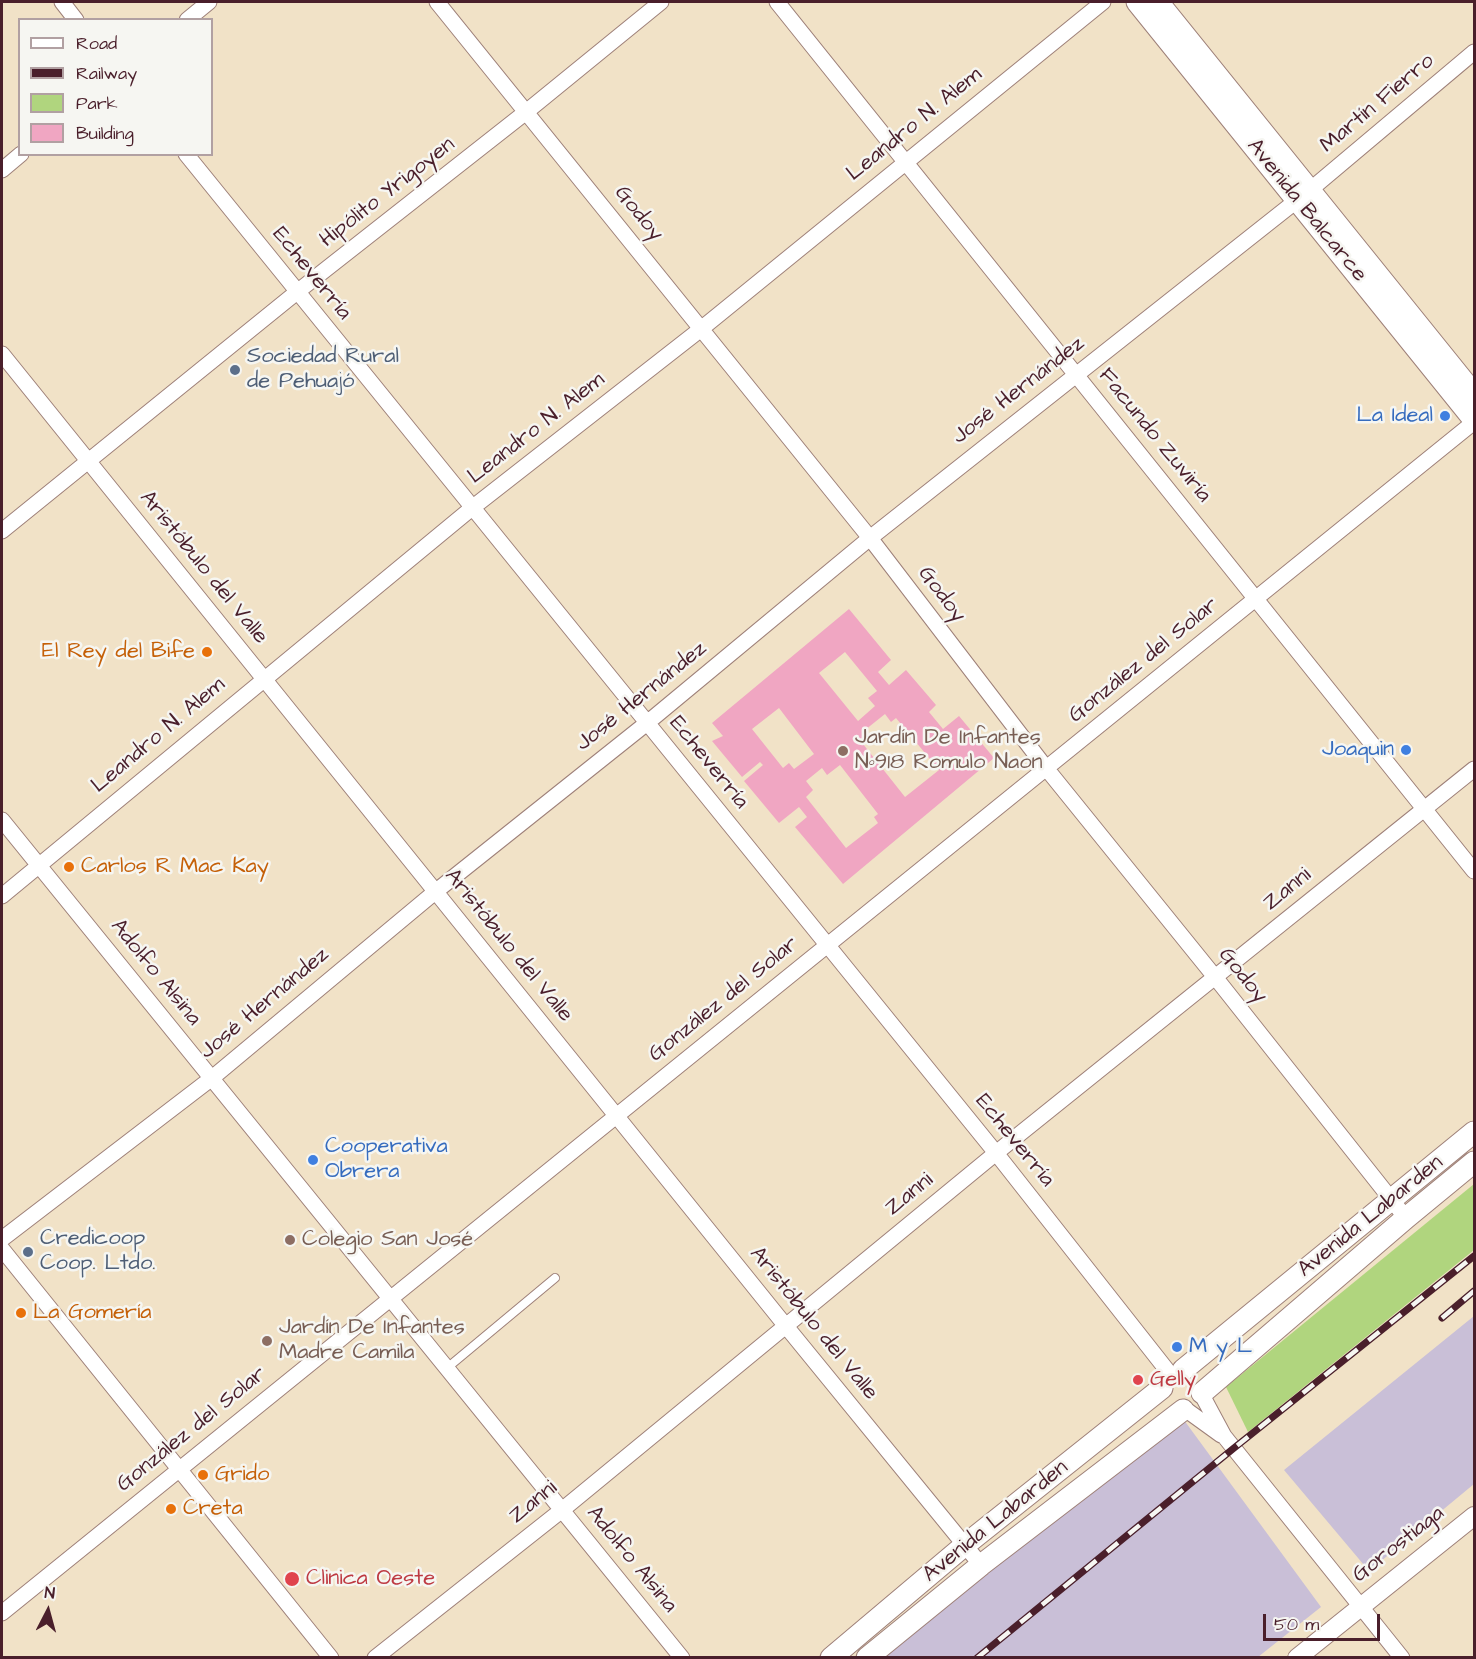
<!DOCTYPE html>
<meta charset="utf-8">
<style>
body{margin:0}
#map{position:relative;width:1476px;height:1659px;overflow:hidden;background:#f1e2c7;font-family:"Architects Daughter",sans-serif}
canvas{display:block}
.frame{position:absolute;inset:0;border:3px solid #4a1f2b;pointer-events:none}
.legend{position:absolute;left:18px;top:18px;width:195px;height:138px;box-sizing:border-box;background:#f6f6f2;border:2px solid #b1a0a2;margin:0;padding:8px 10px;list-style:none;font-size:18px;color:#4a1f2b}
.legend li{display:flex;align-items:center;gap:12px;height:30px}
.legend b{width:30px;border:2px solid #b1a0a2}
.north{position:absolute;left:18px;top:1581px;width:60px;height:60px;-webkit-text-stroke:4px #f6f6f2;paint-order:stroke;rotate:6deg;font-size:16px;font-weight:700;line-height:24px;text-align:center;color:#4a1f2b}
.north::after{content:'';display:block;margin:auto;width:21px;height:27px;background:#4a1f2b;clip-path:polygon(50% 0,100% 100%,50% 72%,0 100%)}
.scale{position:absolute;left:1263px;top:1614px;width:117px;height:27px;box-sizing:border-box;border:3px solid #4a1f2b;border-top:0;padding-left:8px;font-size:18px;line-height:21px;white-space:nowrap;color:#4a1f2b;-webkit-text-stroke:4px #f6f6f2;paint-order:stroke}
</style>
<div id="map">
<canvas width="1476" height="1659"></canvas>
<div class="frame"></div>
<ul class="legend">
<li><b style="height:8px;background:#fff"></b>Road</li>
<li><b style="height:8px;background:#4a1f2b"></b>Railway</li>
<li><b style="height:16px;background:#b0d57e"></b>Park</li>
<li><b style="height:16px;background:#f0a6c2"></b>Building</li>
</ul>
<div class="north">N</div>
<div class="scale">50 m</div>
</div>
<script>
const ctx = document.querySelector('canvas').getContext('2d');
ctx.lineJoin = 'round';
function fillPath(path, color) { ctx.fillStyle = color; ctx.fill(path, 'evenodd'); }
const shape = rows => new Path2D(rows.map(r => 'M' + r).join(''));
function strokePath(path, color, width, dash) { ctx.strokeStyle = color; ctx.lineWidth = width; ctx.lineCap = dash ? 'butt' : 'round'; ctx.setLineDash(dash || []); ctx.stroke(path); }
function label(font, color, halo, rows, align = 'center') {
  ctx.font = font + ' "Architects Daughter",sans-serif'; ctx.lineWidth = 5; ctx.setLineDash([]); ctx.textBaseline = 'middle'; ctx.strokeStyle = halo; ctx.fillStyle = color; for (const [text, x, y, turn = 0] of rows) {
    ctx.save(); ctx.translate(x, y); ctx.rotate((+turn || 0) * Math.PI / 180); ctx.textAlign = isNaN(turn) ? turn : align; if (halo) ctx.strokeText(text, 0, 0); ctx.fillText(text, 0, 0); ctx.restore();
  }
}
const industrial = shape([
 [1474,1316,1474,1484,1369,1571,1284,1470],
 [1181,1416,1321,1607,1258,1657,883,1658]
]);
const green = shape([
 [1474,1184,1474,1250,1248,1432,1226,1387]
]);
const building = shape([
 [849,609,891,660,878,672,889,685,906,670,936,705,929,712,943,729,959,716,994,758,843,884,795,827,807,817,799,807,779,823,744,781,763,765,760,762,742,777,712,741,723,736,712,723],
 [845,652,877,691,868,698,875,706,858,721,819,673],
 [779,708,814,754,794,769,789,763,783,768,752,729],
 [885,714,891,722,896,718,939,770,905,797,863,744,871,738,865,730],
 [840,765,878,814,874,817,878,823,846,848,806,797,813,790,806,781,822,768,827,775]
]);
const service = shape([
 [447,1368,555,1278]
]);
const minor = shape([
 [62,2,76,20],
 [437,2,870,538,1046,768,1215,977,1406,1218],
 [777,2,1474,871],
 [187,20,209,2],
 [186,154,996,1153,1170,1374],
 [2,170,21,154],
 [2,354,785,1325,981,1565],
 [2,531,297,292,526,112,661,2],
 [2,820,682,1658],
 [2,896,472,508,701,329,1103,2],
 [2,1239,212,1078,435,892,647,723,870,538,1310,190,1474,52],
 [2,1249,331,1658],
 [1202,1395,1224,1436,1402,1658],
 [1185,1409,1221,1435],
 [2,1613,1474,422],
 [375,1658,562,1510,996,1153,1474,769]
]);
const tertiary = shape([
 [1297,1658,1474,1516]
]);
const secondary = shape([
 [1137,2,1474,420],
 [1158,2,1474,394],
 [1183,1370,1474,1132],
 [1202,1393,1406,1218,1474,1162],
 [831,1658,965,1545,1162,1388],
 [867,1658,981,1565,1183,1410]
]);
const rail = shape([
 [1442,1318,1474,1291],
 [977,1658,1234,1448,1474,1256]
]);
const markers = [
 [235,370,6,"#5c6f8a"],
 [1445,416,6,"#3f7fe0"],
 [207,652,6,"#e8710a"],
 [1406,750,6,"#3f7fe0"],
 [843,751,6,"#8d6e63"],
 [69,867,6,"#e8710a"],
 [313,1160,6,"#3f7fe0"],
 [290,1240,6,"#8d6e63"],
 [28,1252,6,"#5c6f8a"],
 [21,1313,6,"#e8710a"],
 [267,1341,6,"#8d6e63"],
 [1177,1347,6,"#3f7fe0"],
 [1138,1380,6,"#e0444e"],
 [203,1475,6,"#e8710a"],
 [171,1509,6,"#e8710a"],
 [292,1579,8,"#e0444e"]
];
const streetNames = [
 ["Martín Fierro",1378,104,-40],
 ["Leandro N. Alem",915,125,-39],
 ["Hipólito Yrigoyen",388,193,-38],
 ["Avenida Balcarce",1306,211,51],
 ["Godoy",638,214,51],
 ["Echeverría",311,274,51],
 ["José Hernández",1019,391,-38],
 ["Leandro N. Alem",537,429,-38],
 ["Facundo Zuviría",1154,436,51],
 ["Aristóbulo del Valle",203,568,51],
 ["Godoy",941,595,53],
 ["González del Solar",1144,661,-39],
 ["José Hernández",642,697,-39],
 ["Leandro N. Alem",159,736,-40],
 ["Echeverría",708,763,51],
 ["Zanni",1288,890,-39],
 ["Aristóbulo del Valle",508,946,51],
 ["Adolfo Alsina",155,973,51],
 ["Godoy",1242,976,51],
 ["González del Solar",724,1000,-39],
 ["José Hernández",265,1004,-40],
 ["Echeverría",1014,1141,51],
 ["Zanni",910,1195,-39],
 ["Avenida Labarden",1371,1217,-39],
 ["Aristóbulo del Valle",813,1324,51],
 ["González del Solar",192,1430,-39],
 ["Zanni",534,1503,-39],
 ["Avenida Labarden",996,1522,-39],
 ["Gorostiaga",1399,1545,-38],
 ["Adolfo Alsina",631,1560,51]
];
const serviceNames = [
 ["Sociedad Rural",247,357],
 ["de Pehuajó",247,382],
 ["Credicoop",40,1239],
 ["Coop. Ltdo.",40,1264]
];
const shopNames = [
 ["La Ideal",1433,416],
 ["Joaquin",1394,750],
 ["Cooperativa",325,1147,"left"],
 ["Obrera",325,1172,"left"],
 ["M y L",1189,1347,"left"]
];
const foodNames = [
 ["El Rey del Bife",195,652,"right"],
 ["Carlos R Mac Kay",81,867],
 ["La Gomería",33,1313],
 ["Grido",215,1475],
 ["Creta",183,1509]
];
const educationNames = [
 ["Jardín De Infantes",855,738],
 ["Nº918 Romulo Naon",855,763],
 ["Colegio San José",302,1240],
 ["Jardín De Infantes",279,1328],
 ["Madre Camila",279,1353]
];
const healthNames = [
 ["Gelly",1150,1380],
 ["Clinica Oeste",306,1579]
];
fillPath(industrial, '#c9bfd7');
fillPath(green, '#b0d57e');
fillPath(building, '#f0a6c2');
strokePath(service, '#9e8079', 10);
strokePath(minor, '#9e8079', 17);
strokePath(tertiary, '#9e8079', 20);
strokePath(secondary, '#9e8079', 23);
strokePath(service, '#fff', 8);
strokePath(minor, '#fff', 15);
strokePath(tertiary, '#fff', 18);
strokePath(secondary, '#fff', 21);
strokePath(rail, '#4a1f2b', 7);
strokePath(rail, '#f6f6f2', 4.5, [14]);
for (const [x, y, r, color] of markers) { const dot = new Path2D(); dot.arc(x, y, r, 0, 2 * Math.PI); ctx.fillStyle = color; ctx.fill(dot); strokePath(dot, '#f6f6f2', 2); }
label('22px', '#4a1f2b', '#f6f6f2', streetNames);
label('22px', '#4e5e75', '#f6f6f2', serviceNames, 'left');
label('22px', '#366cbe', '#f6f6f2', shopNames, 'right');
label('22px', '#c56008', '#f6f6f2', foodNames, 'left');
label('22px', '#785e54', '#f6f6f2', educationNames, 'left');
label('22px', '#be3a42', '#f6f6f2', healthNames, 'left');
</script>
